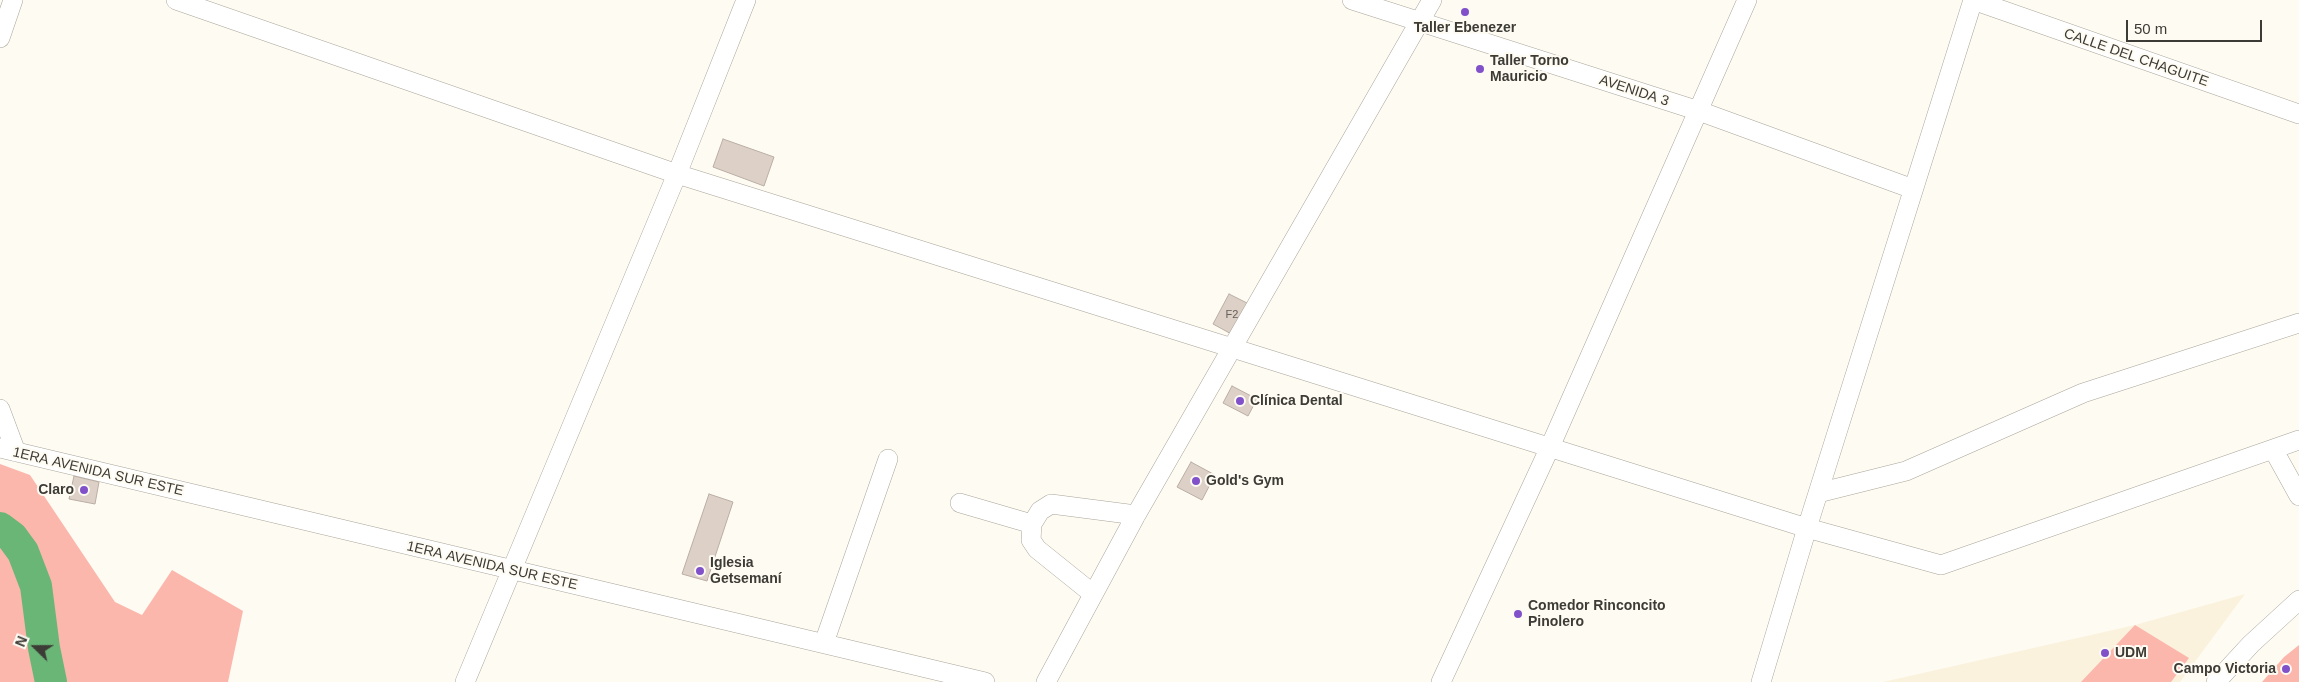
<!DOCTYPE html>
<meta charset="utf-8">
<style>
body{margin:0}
#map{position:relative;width:2299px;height:682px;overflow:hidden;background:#fefbf3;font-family:Helvetica,sans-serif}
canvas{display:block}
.north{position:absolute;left:10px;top:622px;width:50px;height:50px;-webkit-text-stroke:4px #fefbf3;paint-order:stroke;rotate:292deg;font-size:14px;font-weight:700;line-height:20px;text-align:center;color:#3d3b35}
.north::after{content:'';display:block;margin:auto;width:18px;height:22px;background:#3d3b35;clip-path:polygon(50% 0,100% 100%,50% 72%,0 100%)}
.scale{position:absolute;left:2126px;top:20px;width:136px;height:22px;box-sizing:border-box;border:2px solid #3d3b35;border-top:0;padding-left:6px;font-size:15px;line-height:18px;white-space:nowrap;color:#3d3b35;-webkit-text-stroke:4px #fefbf3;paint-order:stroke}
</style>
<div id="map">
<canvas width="2299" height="682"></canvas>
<div class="north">N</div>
<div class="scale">50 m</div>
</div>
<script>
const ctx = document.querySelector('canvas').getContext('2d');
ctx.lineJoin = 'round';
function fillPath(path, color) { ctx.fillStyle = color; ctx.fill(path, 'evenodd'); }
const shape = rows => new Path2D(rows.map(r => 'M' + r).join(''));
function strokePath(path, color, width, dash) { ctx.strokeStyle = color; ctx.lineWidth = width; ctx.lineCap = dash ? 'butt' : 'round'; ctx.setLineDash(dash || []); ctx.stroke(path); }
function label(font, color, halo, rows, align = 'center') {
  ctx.font = font + ' Helvetica,sans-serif'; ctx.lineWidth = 4; ctx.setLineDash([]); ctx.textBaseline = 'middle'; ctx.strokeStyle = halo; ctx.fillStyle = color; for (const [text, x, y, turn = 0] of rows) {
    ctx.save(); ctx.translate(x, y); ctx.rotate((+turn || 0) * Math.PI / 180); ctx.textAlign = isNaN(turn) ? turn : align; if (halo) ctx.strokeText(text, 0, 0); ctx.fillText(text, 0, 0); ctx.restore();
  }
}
const built = shape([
 [2245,594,2180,682,1883,682,2135,625]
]);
const green = shape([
 [0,464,30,475,115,602,142,615,172,570,243,611,228,682,0,682],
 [2135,625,2189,658,2171,682,2081,682],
 [2299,645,2299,682,2262,682,2284,657]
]);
const river = shape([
 [0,528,12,537,23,552,36,586,44,648,51,682]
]);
const building = shape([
 [723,139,774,157,764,186,713,167,723,139],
 [1229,294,1251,305,1235,336,1213,324,1229,294],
 [1232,386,1257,399,1248,416,1223,403,1232,386],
 [1191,462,1215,475,1202,500,1177,487,1191,462],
 [74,476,99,482,95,504,69,499,74,476],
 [709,494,733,502,707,581,682,574,709,494]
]);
const minor = shape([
 [176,0,677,174,1807,528,1941,565,2299,440],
 [1352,0,1699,111,1913,189],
 [1973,0,2299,114],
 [0,38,13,0],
 [0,409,16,452],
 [0,448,985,682],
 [2273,449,2299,496],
 [1818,493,1906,471,2083,393,2299,323],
 [960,503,1032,524],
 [1093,594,1037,549,1031,540,1032,524,1040,511,1051,504,1136,515],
 [824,643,888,459],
 [465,682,677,174,746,0],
 [1046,682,1136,515,1432,0],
 [1441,682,1550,447,1747,0],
 [1761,682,1807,528,1973,0],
 [2216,682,2251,644,2299,600]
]);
const markers = [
 [1465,12,5,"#8051c9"],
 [1480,69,5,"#8051c9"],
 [1240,401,5,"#8051c9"],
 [1196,481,5,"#8051c9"],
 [84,490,5,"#8051c9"],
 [700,571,5,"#8051c9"],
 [1518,614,5,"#8051c9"],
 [2105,653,5,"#8051c9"],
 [2286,669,5,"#8051c9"]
];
const numberNames = [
 ["F2",1232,315]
];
const poiNames = [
 ["Taller Ebenezer",1465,28,"center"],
 ["Taller Torno",1490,61],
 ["Mauricio",1490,77],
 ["Clínica Dental",1250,401],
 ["Gold's Gym",1206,481],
 ["Claro",74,490,"right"],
 ["Iglesia",710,563],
 ["Getsemaní",710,579],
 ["Comedor Rinconcito",1528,606],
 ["Pinolero",1528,622],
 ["UDM",2115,653],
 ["Campo Victoria",2276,669,"right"]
];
const streetNames = [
 ["CALLE DEL CHAGUITE",2136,58,19],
 ["AVENIDA 3",1634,91,18],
 ["1ERA AVENIDA SUR ESTE",98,472,13],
 ["1ERA AVENIDA SUR ESTE",492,566,13]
];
fillPath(built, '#fbf2dd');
fillPath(green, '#fcb7ad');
strokePath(river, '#6ab677', 32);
fillPath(building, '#dcd0c7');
strokePath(building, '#baaea5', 1);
strokePath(minor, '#aaa599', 20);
strokePath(minor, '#fff', 19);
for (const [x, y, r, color] of markers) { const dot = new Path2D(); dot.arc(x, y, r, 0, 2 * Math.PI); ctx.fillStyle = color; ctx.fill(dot); strokePath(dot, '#fefbf3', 2); }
label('11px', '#65605a', null, numberNames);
label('bold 14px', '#3d3b35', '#fefbf3', poiNames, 'left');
label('14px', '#3d3b35', '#fefbf3', streetNames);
</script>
